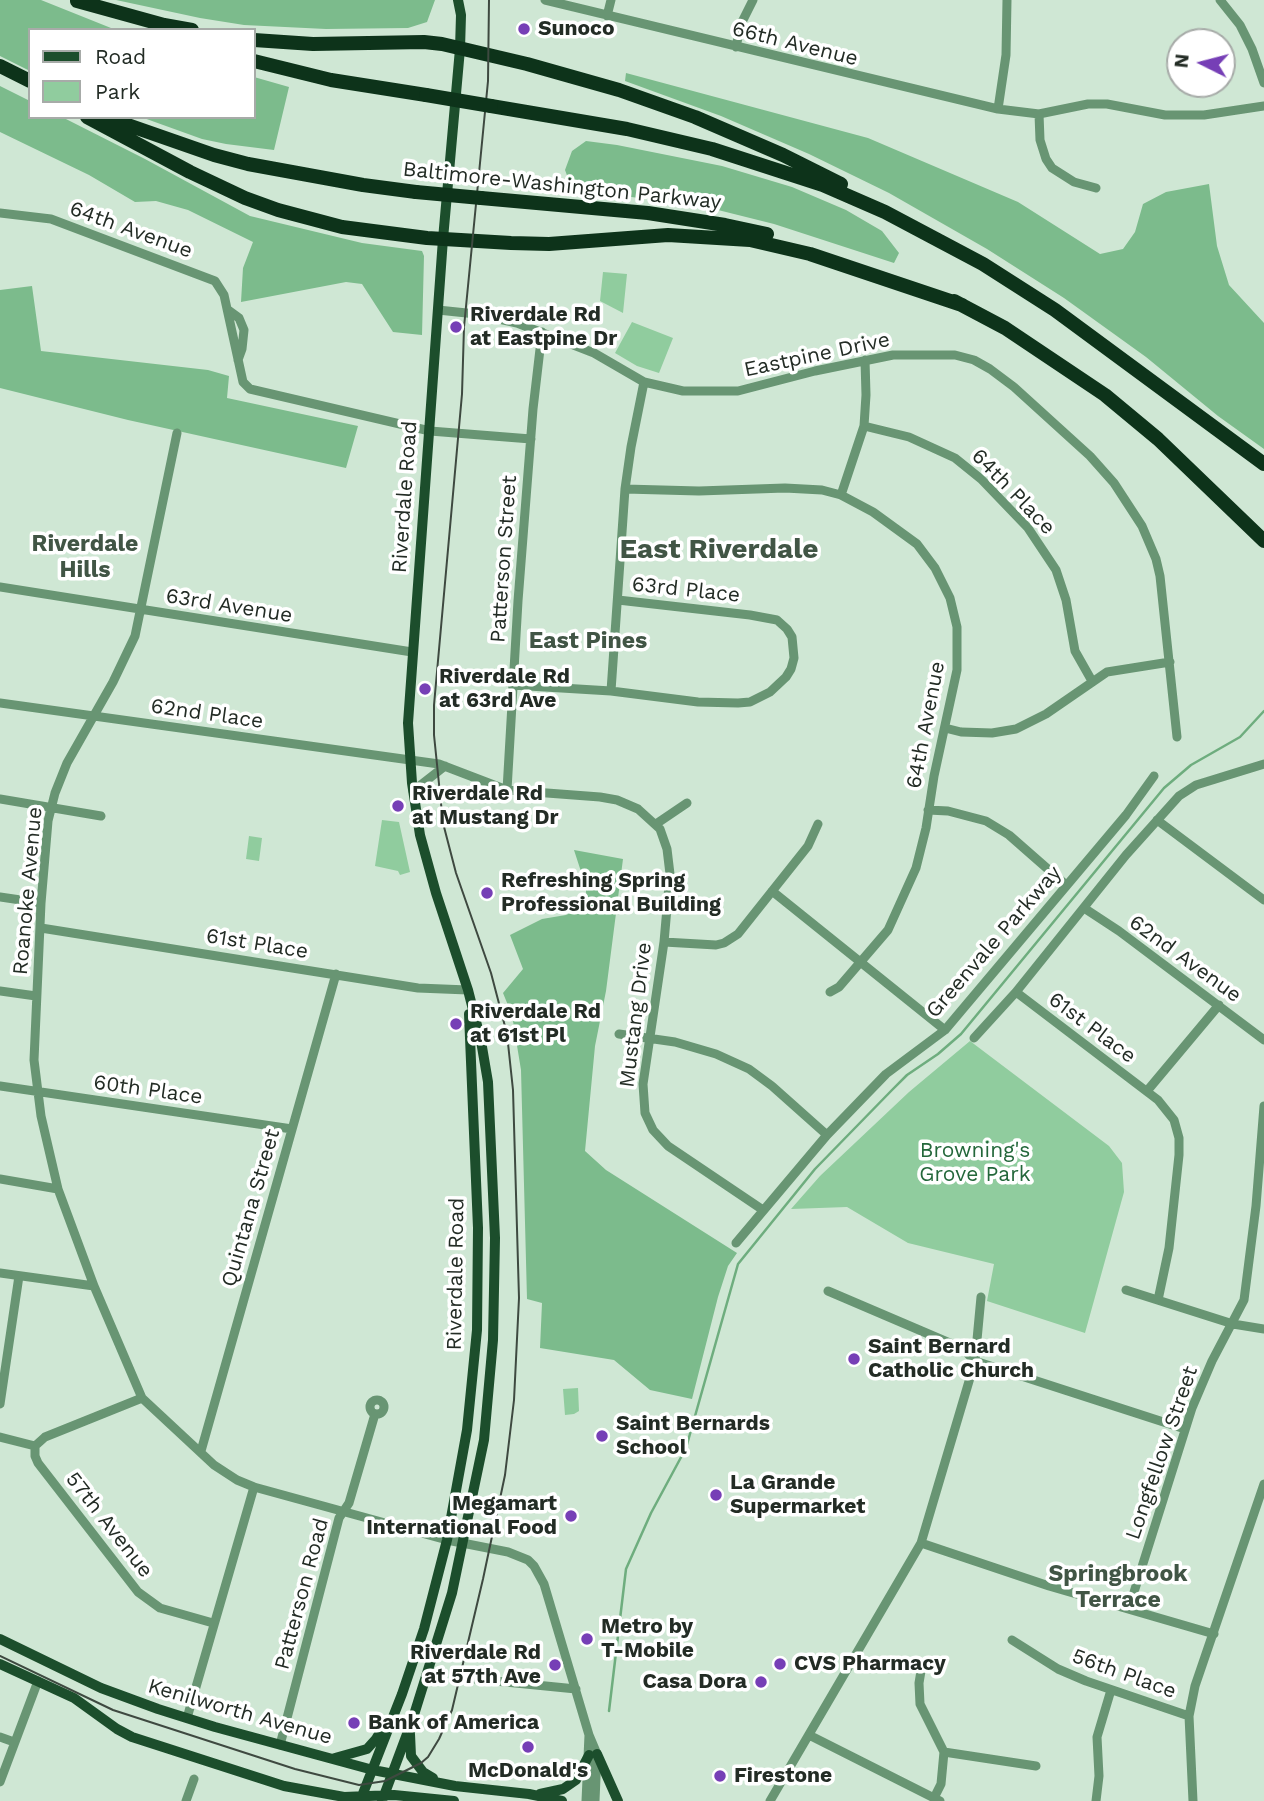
<!DOCTYPE html>
<style>
body{margin:0}
#map{position:relative;width:1264px;height:1801px;overflow:hidden;background:#cfe7d4;font-family:"Work Sans",sans-serif}
canvas{display:block}
.legend{position:absolute;left:28px;top:28px;width:228px;height:91px;box-sizing:border-box;background:#fff;border:2px solid #a7aba8;margin:0;padding:9px 12px;list-style:none;font-size:21px;color:#232c25}
.legend li{display:flex;align-items:center;gap:14px;height:35px}
.legend b{width:35px;border:2px solid #a7aba8}
.north{position:absolute;left:1166px;top:28px;width:70px;height:70px;box-sizing:border-box;background:#fff;border:2px solid #a7aba8;border-radius:50%;rotate:276deg;font-size:19px;font-weight:700;line-height:28px;text-align:center;color:#232c25}
.north::after{content:'';display:block;margin:auto;width:24px;height:32px;background:#763fb6;clip-path:polygon(50% 0,100% 100%,50% 72%,0 100%)}
</style>
<div id="map">
<canvas width="1264" height="1801"></canvas>
<ul class="legend">
<li><b style="height:9px;background:#1c4e2c"></b>Road</li>
<li><b style="height:19px;background:#90cc9e"></b>Park</li>
</ul>
<div class="north">N</div>
</div>
<script>
const ctx = document.querySelector('canvas').getContext('2d');
ctx.lineJoin = 'round';
function fillPath(path, color) { ctx.fillStyle = color; ctx.fill(path, 'evenodd'); }
const shape = rows => new Path2D(rows.map(r => 'M' + r).join(''));
function strokePath(path, color, width, dash) { ctx.strokeStyle = color; ctx.lineWidth = width; ctx.lineCap = dash ? 'butt' : 'round'; ctx.setLineDash(dash || []); ctx.stroke(path); }
function label(font, color, halo, rows, align = 'center') {
  ctx.font = font + ' "Work Sans",sans-serif'; ctx.lineWidth = 7; ctx.setLineDash([]); ctx.textBaseline = 'middle'; ctx.strokeStyle = halo; ctx.fillStyle = color; for (const [text, x, y, turn = 0] of rows) {
    ctx.save(); ctx.translate(x, y); ctx.rotate((+turn || 0) * Math.PI / 180); ctx.textAlign = isNaN(turn) ? turn : align; if (halo) ctx.strokeText(text, 0, 0); ctx.fillText(text, 0, 0); ctx.restore();
  }
}
const green = shape([
 [603,272,627,274,623,313,600,301],
 [632,322,673,338,659,373,637,366,615,353],
 [382,820,399,822,410,872,400,875,398,871,375,866],
 [249,836,262,838,259,861,246,859],
 [970,1041,1109,1146,1122,1163,1124,1192,1085,1333,987,1301,994,1264,908,1243,847,1207,791,1209,820,1176,909,1092],
 [578,1388,579,1411,574,1414,565,1415,563,1389]
]);
const forest = shape([
 [0,0,41,0,116,30,30,30,30,71,0,56],
 [116,0,435,0,427,22,408,28,326,29,244,25,200,18],
 [626,73,868,138,1018,202,1100,254,1123,249,1135,232,1143,204,1166,192,1209,184,1217,246,1229,285,1264,323,1264,449,1218,416,1146,357,1064,298,987,249,889,193,809,154,721,116,625,81],
 [254,77,289,87,274,150,226,144,202,139,141,117,254,117],
 [0,86,30,101,30,117,62,117,145,159,250,216,362,243,422,251,424,256,422,335,393,332,362,284,346,282,241,302,243,268,253,242,188,210,156,201,135,202,89,175,0,132],
 [586,141,617,145,722,166,792,187,846,210,882,231,899,253,894,263,774,224,706,207,572,189,565,170,572,151],
 [32,286,41,351,208,370,229,376,227,398,358,426,346,468,128,420,0,388,0,290],
 [574,850,623,859,606,991,595,1046,585,1151,606,1170,737,1253,728,1266,718,1297,692,1399,650,1390,614,1360,540,1348,542,1303,527,1299,521,1070,512,1015,503,993,523,969,510,935,542,919,566,915,586,906,586,887]
]);
const stream = shape([
 [609,1711,626,1569,651,1513,686,1448,738,1264,815,1169,892,1090,907,1075,938,1054,961,1034,1164,788,1191,765,1240,737,1264,711]
]);
const minor = shape([
 [545,0,998,109,1039,114,1088,104,1107,104,1165,115,1204,115,1264,106],
 [1220,0,1240,25,1252,49,1264,83],
 [607,16,611,0],
 [736,47,741,24,753,0],
 [998,109,1006,55,1007,0],
 [1039,114,1040,140,1046,159,1052,168,1074,182,1096,188],
 [0,213,51,219,215,281,224,295,243,382,250,389,430,431,531,439],
 [228,310,239,318,244,330,242,349,238,360],
 [438,310,476,314,517,323,594,353,644,382,683,391,738,391,815,371,893,355,955,355,974,360,990,369,1014,387,1090,456,1114,483,1142,526,1156,559,1160,576,1177,737],
 [864,426,909,437,955,458,981,479,1028,528,1056,570,1066,600,1075,651,1092,681],
 [177,433,135,636,113,682,67,763,55,793,48,821,41,903,34,1060,41,1116,58,1189,94,1286,142,1398,214,1465,237,1480,254,1487,447,1540,508,1552,528,1560,534,1566,544,1584,589,1735,597,1754,595,1801],
 [625,489,699,491,785,488,822,490,841,495,873,512,917,544,935,568,950,598,957,627,957,670,934,776,926,828,916,868,888,930,839,987,830,992],
 [841,495,864,426,866,395,865,360],
 [0,587,412,652],
 [512,685,611,691,698,702,738,703,750,702,770,692,786,677,791,669,794,658,792,637,787,629,777,620,750,615,618,600],
 [611,691,625,489,631,447,644,382],
 [0,703,439,764,507,790,600,797,617,800,638,809,660,829,667,849,670,874,664,942,643,1084,645,1113,653,1130,668,1146,763,1210],
 [945,728,961,732,992,733,1016,729,1046,714,1107,672,1170,662],
 [507,790,518,601,533,409,542,332],
 [413,791,445,766],
 [0,799,101,816],
 [928,810,948,811,986,821,1009,835,1066,885],
 [1157,820,1264,900],
 [656,824,687,803],
 [772,891,945,1030],
 [0,897,41,903],
 [1084,908,1119,931,1264,1040],
 [41,928,418,988,468,990],
 [664,942,716,945,724,943,738,934,808,846,818,824],
 [0,991,36,996],
 [1016,992,1158,1100,1174,1120,1179,1138,1179,1155,1169,1248,1158,1300],
 [619,1034,675,1042,716,1054,749,1069,772,1086,827,1135],
 [974,1038,1016,992,1126,855,1179,796,1196,785,1264,764],
 [0,1086,292,1129],
 [1147,1091,1219,1005],
 [0,1179,58,1189],
 [736,1243,827,1135,886,1074,945,1030,1126,815,1154,776],
 [0,1273,94,1286],
 [1126,1290,1233,1324,1264,1329],
 [828,1291,952,1344,964,1350,975,1361,1185,1429],
 '370 1407a7 7 0 1 1 14 0a7 7 0 1 1-14 0Z',
 [0,1404,19,1276],
 [0,1437,35,1446],
 [35,1446,35,1456,38,1463,138,1592,160,1608,213,1623],
 [35,1446,45,1437,142,1398],
 [201,1451,336,974],
 [921,1543,1049,1586,1214,1634],
 [1129,1608,1192,1408,1212,1361,1244,1300,1256,1206,1264,1106],
 [1012,1640,1058,1669,1086,1681,1189,1716],
 [922,1665,919,1683,920,1704,944,1752,941,1784,934,1798],
 [475,1679,576,1689],
 [187,1718,254,1487],
 [809,1735,940,1801],
 [0,1737,14,1742],
 [280,1745,339,1518,349,1503,375,1414],
 [944,1752,1036,1766],
 [0,1782,38,1681],
 [186,1801,194,1779],
 [586,1801,589,1735],
 [770,1801,921,1543,975,1361,981,1297],
 [1096,1801,1099,1776,1097,1737,1111,1690],
 [1193,1801,1189,1716,1195,1686,1264,1484]
]);
const major = shape([
 [0,1639,101,1688,158,1709,215,1727,373,1770,455,1786,529,1794,562,1801],
 [0,1664,74,1698,117,1729,132,1737,284,1786,344,1797,394,1795,454,1801],
 [410,1734,411,1756,423,1772,433,1778],
 [597,1754,618,1801],
 [335,1758,367,1749,376,1739,385,1724],
 [540,1794,563,1789,576,1780,589,1755],
 [360,1801,402,1694,424,1629,447,1540,467,1430,477,1330,478,1228,469,1014],
 [382,1801,413,1718,452,1593,484,1440,493,1340,495,1238,488,1082,481,1041,468,990,436,893,420,835,412,783,408,723,443,239,460,49,461,15,458,0]
]);
const highway = shape([
 [77,1,164,25,192,30],
 [254,40,313,44,424,42,442,44,527,64,619,90,695,117,783,155,841,184],
 [254,61,331,80,426,95],
 [0,66,30,81],
 [491,106,627,129,712,149,823,185,885,212,983,264,1055,310,1264,464],
 [87,117,190,172,245,198,278,210,342,227,427,238,511,243,549,244,668,235,750,240,810,254,962,305],
 [105,117,214,155,248,164,363,185,416,192],
 [481,198,648,213,725,225,767,234],
 [954,301,1005,328,1105,395,1158,439,1264,541]
]);
const tram = shape([
 [0,1656,113,1710,295,1769,359,1785,385,1781,421,1763,428,1757,439,1739,452,1710,483,1579,505,1475,514,1400,519,1298,513,1090,507,1034,491,973,456,873,443,823,434,735,434,705,462,394,464,327,488,81,489,0]
]);
const highwayBridge = shape([
 [426,95,491,106],
 [416,192,481,198]
]);
const markers = [
 [524,29,7,"#763fb6"],
 [456,327,7,"#763fb6"],
 [425,689,7,"#763fb6"],
 [398,806,7,"#763fb6"],
 [487,893,7,"#763fb6"],
 [456,1024,7,"#763fb6"],
 [854,1359,7,"#763fb6"],
 [602,1436,7,"#763fb6"],
 [716,1495,7,"#763fb6"],
 [571,1516,7,"#763fb6"],
 [587,1639,7,"#763fb6"],
 [780,1664,7,"#763fb6"],
 [555,1665,7,"#763fb6"],
 [761,1682,7,"#763fb6"],
 [354,1723,7,"#763fb6"],
 [528,1747,7,"#763fb6"],
 [720,1776,7,"#763fb6"]
];
const poiNames = [
 ["Sunoco",538,29],
 ["Riverdale Rd",470,315],
 ["at Eastpine Dr",470,339],
 ["Riverdale Rd",439,677],
 ["at 63rd Ave",439,701],
 ["Riverdale Rd",412,794],
 ["at Mustang Dr",412,818],
 ["Refreshing Spring",501,881],
 ["Professional Building",501,905],
 ["Riverdale Rd",470,1012],
 ["at 61st Pl",470,1036],
 ["Saint Bernard",868,1347],
 ["Catholic Church",868,1371],
 ["Saint Bernards",616,1424],
 ["School",616,1448],
 ["La Grande",730,1483],
 ["Supermarket",730,1507],
 ["Megamart",557,1504,"right"],
 ["International Food",557,1528,"right"],
 ["Metro by",601,1627],
 ["T-Mobile",601,1651],
 ["Riverdale Rd",541,1653,"right"],
 ["at 57th Ave",541,1677,"right"],
 ["CVS Pharmacy",794,1664],
 ["Casa Dora",747,1682,"right"],
 ["Bank of America",368,1723],
 ["McDonald's",528,1771,"center"],
 ["Firestone",734,1776]
];
const streetNames = [
 ["66th Avenue",795,44,14],
 ["Baltimore-Washington Parkway",562,186,6],
 ["64th Avenue",131,230,20],
 ["Eastpine Drive",817,355,-12],
 ["64th Place",1013,492,46],
 ["Riverdale Road",405,497,-86],
 ["Patterson Street",504,559,-86],
 ["63rd Place",686,590,6],
 ["63rd Avenue",229,606,9],
 ["62nd Place",207,714,8],
 ["64th Avenue",926,725,-79],
 ["Roanoke Avenue",28,891,-85],
 ["Greenvale Parkway",994,942,-49],
 ["61st Place",257,944,9],
 ["62nd Avenue",1185,959,36],
 ["Mustang Drive",636,1015,-83],
 ["61st Place",1092,1028,37],
 ["60th Place",148,1090,8],
 ["Quintana Street",251,1208,-74],
 ["Riverdale Road",456,1274,-89],
 ["Longfellow Street",1162,1453,-71],
 ["57th Avenue",109,1525,52],
 ["Patterson Road",302,1594,-75],
 ["56th Place",1124,1674,20],
 ["Kenilworth Avenue",240,1712,16]
];
const parkNames = [
 ["Browning's",975,1151],
 ["Grove Park",975,1175]
];
const neighbourhoodNames = [
 ["Riverdale",85,544],
 ["Hills",85,570],
 ["East Pines",588,641],
 ["Springbrook",1118,1574],
 ["Terrace",1118,1600]
];
const districtNames = [
 ["East Riverdale",719,550]
];
fillPath(green, '#90cc9e');
fillPath(forest, '#7cbb8c');
strokePath(stream, '#6ead7e', 2.5);
strokePath(minor, '#689573', 9);
strokePath(major, '#1c4e2c', 10);
strokePath(highway, '#0d331a', 14);
strokePath(tram, '#3e4940', 2);
strokePath(highwayBridge, '#0d331a', 14);
for (const [x, y, r, color] of markers) { const dot = new Path2D(); dot.arc(x, y, r, 0, 2 * Math.PI); ctx.fillStyle = color; ctx.fill(dot); strokePath(dot, '#fff', 2.5); }
label('bold 21px', '#232c25', '#fff', poiNames, 'left');
label('21px', '#232c25', '#fff', streetNames);
label('21px', '#23673a', '#fff', parkNames);
label('bold 23px', '#415545', '#fff', neighbourhoodNames);
label('bold 28px', '#415545', '#fff', districtNames);
</script>
